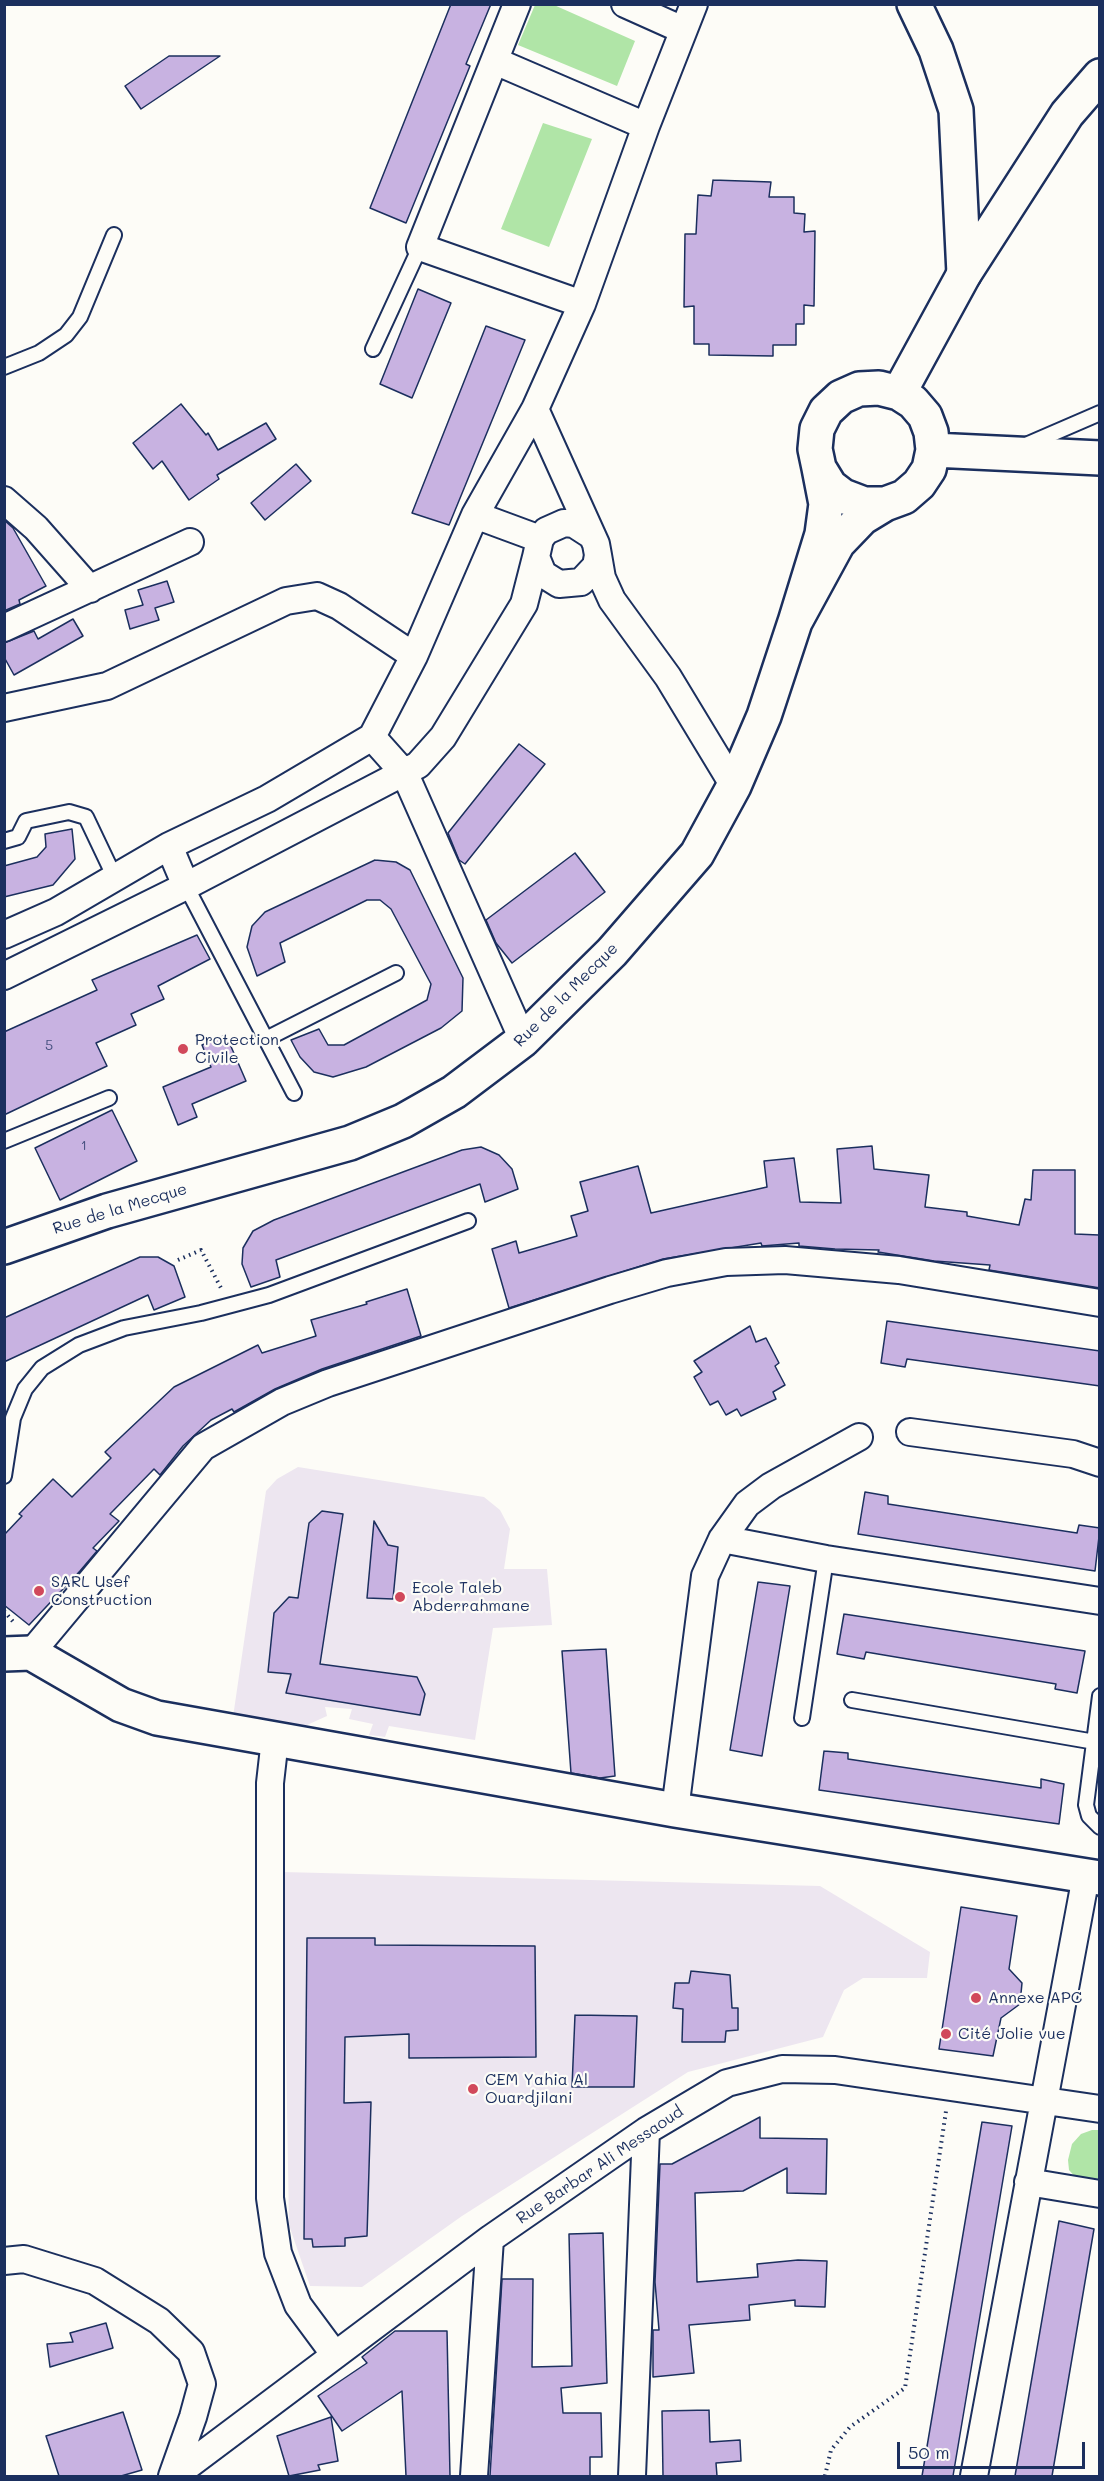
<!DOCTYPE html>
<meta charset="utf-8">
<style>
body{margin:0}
#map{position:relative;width:1104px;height:2481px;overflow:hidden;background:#fdfcf7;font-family:Mali,sans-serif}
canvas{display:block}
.frame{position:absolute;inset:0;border:6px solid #1b2f5e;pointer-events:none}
.scale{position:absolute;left:897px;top:2442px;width:188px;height:27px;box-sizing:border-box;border:3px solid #1b2f5e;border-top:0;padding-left:8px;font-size:18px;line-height:21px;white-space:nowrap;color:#1b2f5e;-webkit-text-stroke:4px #fdfcf7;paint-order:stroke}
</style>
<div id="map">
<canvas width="1104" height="2481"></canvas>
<div class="frame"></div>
<div class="scale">50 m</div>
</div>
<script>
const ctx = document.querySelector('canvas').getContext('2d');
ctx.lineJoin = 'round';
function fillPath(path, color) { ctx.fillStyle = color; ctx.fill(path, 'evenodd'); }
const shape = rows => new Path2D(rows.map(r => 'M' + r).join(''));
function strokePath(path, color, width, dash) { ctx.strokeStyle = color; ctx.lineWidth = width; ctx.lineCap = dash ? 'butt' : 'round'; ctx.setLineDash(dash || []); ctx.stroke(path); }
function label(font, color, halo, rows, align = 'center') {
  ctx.font = font + ' Mali,sans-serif'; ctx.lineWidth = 4.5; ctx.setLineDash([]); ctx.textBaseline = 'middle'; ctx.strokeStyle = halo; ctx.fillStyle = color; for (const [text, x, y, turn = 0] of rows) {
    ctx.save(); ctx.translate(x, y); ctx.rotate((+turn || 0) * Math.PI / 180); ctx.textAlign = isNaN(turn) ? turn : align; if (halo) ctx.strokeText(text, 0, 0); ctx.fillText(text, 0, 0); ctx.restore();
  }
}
const built = shape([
 [298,1467,484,1497,500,1510,510,1529,504,1569,547,1569,552,1625,493,1628,475,1740,389,1726,385,1737,369,1735,373,1724,349,1719,352,1709,325,1707,327,1716,298,1729,233,1717,266,1491,277,1479],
 [283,1872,820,1886,930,1952,927,1978,863,1978,844,1990,823,2037,688,2072,462,2216,362,2287,310,2286,289,2225]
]);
const green = shape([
 [535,5,554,5,635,41,617,86,518,45],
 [543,123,592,139,549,247,501,229],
 [1092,2130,1099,2130,1099,2184,1077,2179,1069,2170,1068,2160,1072,2144,1081,2134]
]);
const building = shape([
 [451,4,491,4,466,64,470,66,406,223,370,208,451,4],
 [169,56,220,56,141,109,125,86,169,56],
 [713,180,771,182,769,197,794,197,794,213,805,214,804,232,815,231,814,306,804,305,804,324,796,324,796,345,773,345,773,356,709,355,709,344,694,344,694,306,684,307,685,234,696,234,698,195,711,196,713,180],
 [418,289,451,303,412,398,380,384,418,289],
 [486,326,525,340,449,525,412,513,486,326],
 [181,404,206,435,208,433,218,450,266,423,276,439,217,475,219,479,189,500,162,461,153,469,133,443,181,404],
 [296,464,311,481,265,520,251,503,296,464],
 [4,520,13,528,46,586,19,600,20,604,4,611,4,520],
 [167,581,174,602,155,608,159,620,130,629,125,610,143,605,138,590,167,581],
 [73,619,83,636,14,675,4,657,4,643,34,631,38,639,73,619],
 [519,744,545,764,465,864,459,860,448,833,519,744],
 [72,829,75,859,53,885,4,897,4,866,37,857,46,847,45,834,72,829],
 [575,853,605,892,512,963,496,943,486,920,575,853],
 [375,860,396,862,410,870,463,978,462,1011,441,1028,366,1067,333,1077,314,1072,300,1057,291,1040,319,1029,328,1045,344,1045,427,1000,431,984,391,909,380,900,367,900,280,943,285,962,257,976,247,947,252,926,265,912,375,860],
 [197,935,210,959,158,986,164,999,131,1014,136,1025,96,1043,107,1066,4,1115,4,1032,97,990,92,980,197,935],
 [226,1035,246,1081,192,1104,197,1117,178,1125,163,1087,211,1067,202,1045,226,1035],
 [112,1110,137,1161,60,1200,35,1148,112,1110],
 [872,1146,874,1169,929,1175,925,1207,967,1212,967,1216,1019,1225,1025,1199,1031,1200,1033,1170,1075,1170,1075,1234,1099,1235,1100,1288,989,1270,990,1265,934,1261,878,1252,879,1250,835,1249,799,1246,799,1243,762,1246,761,1243,663,1259,509,1308,492,1249,516,1241,519,1253,577,1236,571,1216,588,1211,580,1182,638,1166,651,1213,767,1187,764,1161,794,1158,800,1202,841,1203,837,1149,872,1146],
 [481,1147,499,1155,512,1169,518,1189,485,1202,480,1184,276,1260,280,1277,251,1287,242,1264,243,1248,253,1231,274,1220,462,1150,481,1147],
 [140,1257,158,1257,174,1266,185,1297,154,1310,148,1295,4,1362,4,1318,140,1257],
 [407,1289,421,1336,322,1369,275,1389,234,1412,232,1409,211,1420,183,1446,160,1475,154,1469,110,1514,119,1521,93,1548,97,1551,80,1571,29,1625,4,1605,4,1535,22,1516,19,1514,53,1479,72,1497,111,1458,105,1452,174,1387,258,1345,262,1353,316,1336,311,1320,367,1304,366,1302,407,1289],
 [887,1321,1100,1351,1100,1386,907,1359,905,1367,881,1363,887,1321],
 [750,1326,756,1342,766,1338,779,1363,775,1366,785,1385,773,1392,776,1399,741,1416,737,1409,726,1415,718,1401,710,1405,694,1377,702,1372,694,1361,750,1326],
 [865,1492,888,1496,888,1504,1077,1533,1079,1525,1100,1528,1095,1571,858,1534,865,1492],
 [322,1511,343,1514,320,1664,417,1677,425,1694,420,1715,286,1693,291,1674,268,1672,274,1613,289,1597,298,1598,309,1523,322,1511],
 [374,1521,388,1545,398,1547,393,1599,367,1598,374,1521],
 [758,1582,790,1586,762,1756,730,1750,758,1582],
 [844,1614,1085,1651,1077,1693,1055,1689,1056,1684,866,1652,864,1659,837,1654,844,1614],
 [606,1649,615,1776,600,1778,571,1773,562,1651,606,1649],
 [824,1751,848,1753,848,1759,1041,1788,1041,1779,1064,1784,1059,1824,819,1790,824,1751],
 [961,1907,1017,1916,1009,1969,1022,1983,1020,2004,1001,2018,993,2056,939,2049,961,1907],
 [307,1938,375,1938,375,1945,535,1946,536,2057,409,2058,409,2034,345,2037,344,2103,371,2102,367,2236,345,2238,345,2246,313,2247,312,2239,304,2239,307,1938],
 [691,1971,730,1975,732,2008,738,2008,738,2030,726,2031,725,2042,682,2042,683,2009,673,2008,675,1983,689,1983,691,1971],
 [575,2015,637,2016,634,2087,572,2087,575,2015],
 [760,2117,760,2138,827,2139,826,2194,787,2193,787,2168,743,2191,695,2193,697,2282,758,2277,757,2264,798,2260,827,2261,825,2307,795,2306,795,2300,749,2305,750,2320,689,2325,694,2373,653,2377,653,2330,659,2330,655,2282,660,2164,672,2164,760,2117],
 [982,2122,1012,2126,953,2476,922,2476,982,2122],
 [1059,2221,1094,2229,1052,2476,1015,2476,1059,2221],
 [603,2233,607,2383,561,2388,563,2413,601,2413,602,2457,590,2457,590,2476,490,2476,502,2279,533,2279,532,2367,572,2366,569,2234,603,2233],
 [106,2323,113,2348,50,2367,47,2344,73,2342,70,2333,106,2323],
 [395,2331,447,2331,450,2476,406,2476,402,2391,342,2431,318,2396,367,2363,362,2357,395,2331],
 [709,2410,710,2442,740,2440,741,2461,716,2463,717,2476,663,2476,662,2411,709,2410],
 [123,2412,142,2470,121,2476,59,2476,46,2436,123,2412],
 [331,2417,338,2461,318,2465,320,2470,289,2476,277,2436,331,2417]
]);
const path = shape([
 [178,1260,201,1250,221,1288],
 [4,1611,15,1624],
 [825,2476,831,2450,850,2427,905,2388,946,2111]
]);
const service = shape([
 [373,349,420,247],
 [4,367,39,353,66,335,80,317,114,235],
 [1026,445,1100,413],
 [4,841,18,837,26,821,69,812,86,817,115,878],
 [186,886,294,1093],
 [266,1039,396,973],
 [4,1141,109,1098],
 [4,1476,13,1418,25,1389,42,1368,79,1345,124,1328,201,1313,269,1295,468,1221],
 [1100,1696,1086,1805,1089,1816,1100,1827],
 [852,1700,1095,1742],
 [802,1718,826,1559]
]);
const minor = shape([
 [517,4,420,247,582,304],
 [625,4,683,30],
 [495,61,646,126],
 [535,409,596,544,598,555,596,566,581,582,559,584,543,574,536,557,540,539,546,531,564,523,574,524,591,535],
 [4,500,36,528,90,589],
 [475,515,540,539],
 [598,555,602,578,612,600,668,677,734,786],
 [4,628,190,542],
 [4,708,107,686,286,601,317,596,339,606,414,656],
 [372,737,405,774,523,1040],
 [169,846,186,886],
 [4,935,56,912,169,846,267,799,372,737,414,656,475,515,535,409,582,304,646,126,694,4],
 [4,976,186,886,418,765,443,737,524,604,536,557],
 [910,1432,1073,1454,1100,1463],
 [722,1539,826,1559,1100,1601],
 [31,1653,203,1447,282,1402,328,1383,610,1290,667,1273,726,1262,785,1260,899,1270,1100,1303],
 [275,1739,270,1783,270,2198,278,2253,298,2305,335,2355],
 [675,1810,705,1576,722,1539,747,1504,771,1486,859,1437],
 [1028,2182,1100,2194],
 [4,2261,24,2259,95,2281,159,2321,191,2352,202,2384,193,2417,172,2476],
 [174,2476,490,2239,646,2131,727,2083,782,2069,835,2070,1100,2109],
 [474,2476,490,2239],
 [632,2476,646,2131],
 [974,2476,1086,1876]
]);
const tertiary = shape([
 [899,393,964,274,1067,114,1100,76],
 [933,450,1100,458],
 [819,468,826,504,822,534,795,622,838,543,862,518,885,504,904,497,919,484,929,469,933,450,931,432,925,416,913,402,899,393,879,388,859,389,841,397,826,411,817,429,815,449,819,468,830,486,843,496,864,504,885,504],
 [4,1247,107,1211,350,1143,403,1121,454,1092,523,1040,612,952,697,854,734,786,764,716,795,622],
 [4,1654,31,1653,121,1705,157,1718,675,1810,1100,1878]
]);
const motorway = shape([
 [914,4,936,50,956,110,964,274]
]);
const markers = [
 [183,1049,6,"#d1495b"],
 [39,1591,6,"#d1495b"],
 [400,1597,6,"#d1495b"],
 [976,1998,6,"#d1495b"],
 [946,2034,6,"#d1495b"],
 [473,2089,6,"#d1495b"]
];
const numberNames = [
 ["5",49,1046],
 ["1",84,1146]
];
const streetNames = [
 ["Rue de la Mecque",566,995,-45],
 ["Rue de la Mecque",120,1209,-17],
 ["Rue Barbar Ali Messaoud",600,2165,-34]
];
const poiNames = [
 ["Protection",195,1040],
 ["Civile",195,1058],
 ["SARL Usef",51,1582],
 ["Construction",51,1600],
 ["Ecole Taleb",412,1588],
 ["Abderrahmane",412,1606],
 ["Annexe APC",988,1998],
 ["Cité Jolie vue",958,2034],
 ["CEM Yahia Al",485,2080],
 ["Ouardjilani",485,2098]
];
fillPath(built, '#ede6f0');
fillPath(green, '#b0e5a7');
fillPath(building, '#c8b2e1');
strokePath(building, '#1b2f5e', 1.5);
strokePath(service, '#1b2f5e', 18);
strokePath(minor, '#1b2f5e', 30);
strokePath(tertiary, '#1b2f5e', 38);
strokePath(motorway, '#1b2f5e', 38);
strokePath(path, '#1b2f5e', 4, [1.5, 4.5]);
strokePath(service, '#fdfcf7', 14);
strokePath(minor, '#fdfcf7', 26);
strokePath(tertiary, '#fdfcf7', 33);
strokePath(motorway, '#fdfcf7', 33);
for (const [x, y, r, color] of markers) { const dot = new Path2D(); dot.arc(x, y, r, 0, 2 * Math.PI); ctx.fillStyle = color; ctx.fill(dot); strokePath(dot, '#fdfcf7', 2); }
label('14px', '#46507f', null, numberNames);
label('16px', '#1b2f5e', '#fdfcf7', streetNames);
label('16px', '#1b2f5e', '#fdfcf7', poiNames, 'left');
</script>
